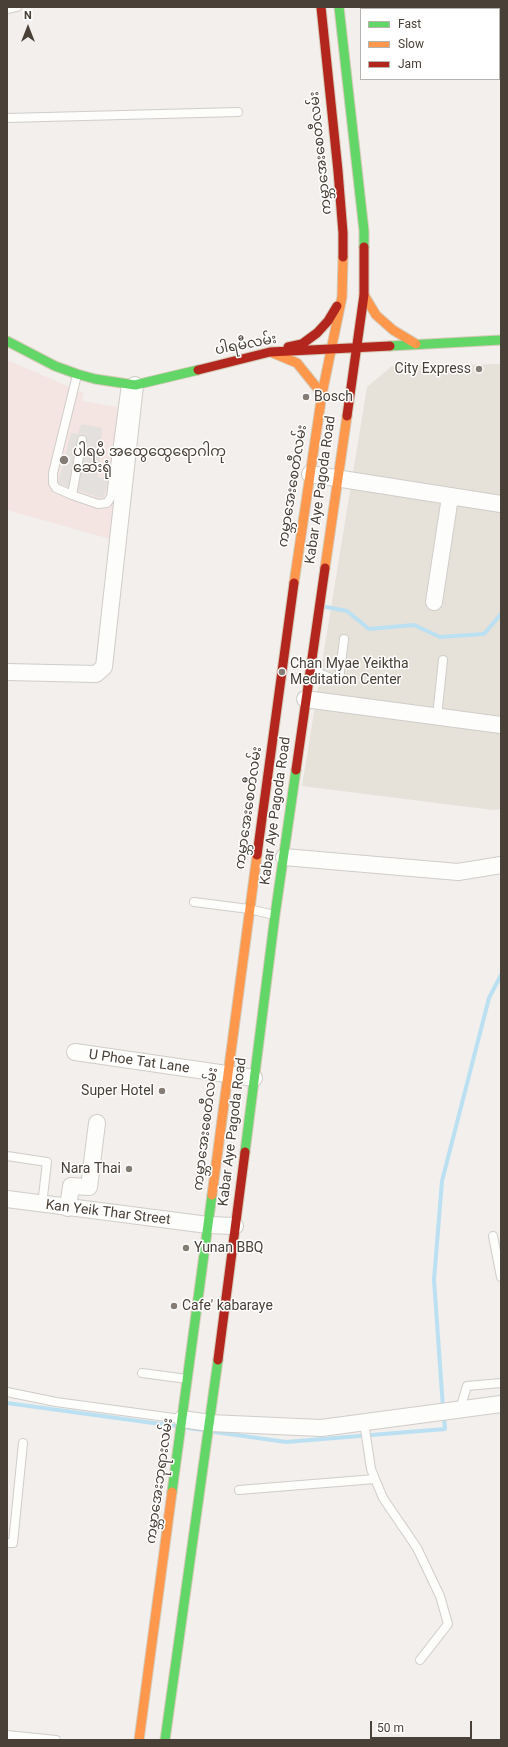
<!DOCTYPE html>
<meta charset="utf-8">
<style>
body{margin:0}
#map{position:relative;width:508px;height:1747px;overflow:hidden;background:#f2efec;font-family:Roboto,sans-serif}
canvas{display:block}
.frame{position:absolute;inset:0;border:8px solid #494037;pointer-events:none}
.legend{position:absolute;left:360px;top:8px;width:140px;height:72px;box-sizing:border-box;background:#fff;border:1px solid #b6b3af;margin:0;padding:5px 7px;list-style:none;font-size:12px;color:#494037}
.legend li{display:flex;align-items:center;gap:8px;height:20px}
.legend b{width:20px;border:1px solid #b6b3af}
.north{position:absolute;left:8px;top:8px;width:40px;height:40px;-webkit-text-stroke:3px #fff;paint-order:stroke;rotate:0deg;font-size:11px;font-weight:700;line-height:16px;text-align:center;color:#494037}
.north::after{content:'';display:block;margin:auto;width:14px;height:18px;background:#494037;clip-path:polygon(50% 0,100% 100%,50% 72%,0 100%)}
.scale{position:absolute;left:370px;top:1721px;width:102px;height:18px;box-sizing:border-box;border:2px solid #494037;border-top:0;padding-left:5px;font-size:12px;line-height:14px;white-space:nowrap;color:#494037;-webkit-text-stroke:3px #fff;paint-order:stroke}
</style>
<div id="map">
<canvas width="508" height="1747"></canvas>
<div class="frame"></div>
<ul class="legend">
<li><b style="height:5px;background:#63d668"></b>Fast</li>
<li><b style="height:5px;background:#ff974d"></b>Slow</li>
<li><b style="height:5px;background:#b3261e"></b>Jam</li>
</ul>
<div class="north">N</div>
<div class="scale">50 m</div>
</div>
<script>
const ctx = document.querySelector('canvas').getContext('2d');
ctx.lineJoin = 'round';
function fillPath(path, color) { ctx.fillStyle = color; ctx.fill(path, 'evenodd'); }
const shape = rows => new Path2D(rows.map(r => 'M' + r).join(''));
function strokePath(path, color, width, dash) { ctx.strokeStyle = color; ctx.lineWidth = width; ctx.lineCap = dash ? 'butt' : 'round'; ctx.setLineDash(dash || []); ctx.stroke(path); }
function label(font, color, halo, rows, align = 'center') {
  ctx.font = font + ' Roboto,"Noto Sans Myanmar",sans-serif'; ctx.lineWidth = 3; ctx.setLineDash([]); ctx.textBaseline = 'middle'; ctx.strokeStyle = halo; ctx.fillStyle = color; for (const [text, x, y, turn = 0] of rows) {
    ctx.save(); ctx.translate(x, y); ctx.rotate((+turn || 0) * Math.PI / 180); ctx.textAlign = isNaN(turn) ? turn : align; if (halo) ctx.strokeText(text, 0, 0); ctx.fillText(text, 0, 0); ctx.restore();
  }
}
const residential = shape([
 [501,364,501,809,493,810,302,786,367,387,392,366]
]);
const medical = shape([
 [7,360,84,393,82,401,128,409,110,539,7,510]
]);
const parking = shape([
 [81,424,102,428,98,477,109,479,103,499,58,483,71,433,78,434]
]);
const stream = shape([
 [326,607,347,611,369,629,414,625,440,637,484,634,501,614],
 [7,1403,175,1426],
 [443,1408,434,1280,442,1181,489,998,501,975],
 [188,1428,203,1430],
 [215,1432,286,1442,445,1429,444,1415]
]);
const lane = shape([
 [7,9,17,7],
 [7,118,238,112],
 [82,440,72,495,98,504,107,503,111,497,126,384],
 [72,495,56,488,53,483,53,473,77,375],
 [312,670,337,681,339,680,344,639],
 [437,716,443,660],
 [194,902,249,909,274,915],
 [7,1156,47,1162,42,1205],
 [493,1236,501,1277],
 [142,1373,187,1379],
 [7,1392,56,1402,181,1419],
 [460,1409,467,1386,501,1383],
 [364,1422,371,1469,375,1479,383,1498,417,1548,440,1596,448,1624,420,1660],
 [239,1490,375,1479],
 [7,1543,13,1543,23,1443],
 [7,1735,56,1740]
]);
const street = shape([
 [310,474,501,504],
 [434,602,450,497],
 [7,672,96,674,104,667,135,385],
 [305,699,501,725],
 [284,857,458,872,501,865],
 [75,1052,254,1078],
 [7,1199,208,1225,235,1226],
 [68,1208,71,1186,89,1187,97,1123],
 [182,1419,210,1423,321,1428,501,1404]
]);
const fast = shape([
 [339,7,364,231,364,247],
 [7,341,55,366,77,374,95,379,135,385,198,370],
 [390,346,501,340],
 [245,1152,275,915,296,770],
 [172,1492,212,1195],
 [165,1740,218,1360]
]);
const slow = shape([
 [364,295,376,315,393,330,416,344],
 [273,353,297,363,322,394],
 [325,568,347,416],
 [294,583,322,394,342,297,343,257],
 [212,1195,257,855],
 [139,1740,172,1492]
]);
const jam = shape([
 [321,7,338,171,343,233,343,257],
 [288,347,302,344,317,333,328,321,337,306],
 [198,370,270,352,390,346],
 [347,416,364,295,364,247],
 [296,770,325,568],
 [257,855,294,583],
 [218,1360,245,1152]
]);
const markers = [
 [479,369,4,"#847d76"],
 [306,397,4,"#847d76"],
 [64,460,5,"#847d76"],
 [282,672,4,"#847d76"],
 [162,1091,4,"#847d76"],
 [129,1169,4,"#847d76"],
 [186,1248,4,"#847d76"],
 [174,1306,4,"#847d76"]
];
const streetNames = [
 ["ကမ္ဘာအေးစေတီလမ်း",321,153,-96],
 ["ပါရမီလမ်း",246,345,-11],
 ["ကမ္ဘာအေးစေတီလမ်း",293,486,-81],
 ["Kabar Aye Pagoda Road",321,490,-82],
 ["ကမ္ဘာအေးစေတီလမ်း",249,808,-82],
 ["Kabar Aye Pagoda Road",276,811,-82],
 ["U Phoe Tat Lane",139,1062,8],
 ["ကမ္ဘာအေးစေတီလမ်း",206,1129,-83],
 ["Kabar Aye Pagoda Road",233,1132,-83],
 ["Kan Yeik Thar Street",108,1213,7],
 ["ကမ္ဘာအေးဘုရားလမ်း",160,1481,-82]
];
const poiNames = [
 ["City Express",471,369,"right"],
 ["Bosch",314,397],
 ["ပါရမီ အထွေထွေရောဂါကု",73,452],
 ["ဆေးရုံ",73,468],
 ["Chan Myae Yeiktha",290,664],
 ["Meditation Center",290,680],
 ["Super Hotel",154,1091,"right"],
 ["Nara Thai",121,1169,"right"],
 ["Yunan BBQ",194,1248],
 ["Cafe' kabaraye",182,1306]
];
fillPath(residential, '#e6e1d9');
fillPath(medical, '#f4e5e3');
fillPath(parking, '#e4e0dd');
strokePath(stream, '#bbe0f2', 4);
strokePath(lane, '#d0cdc9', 10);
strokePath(street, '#d0cdc9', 18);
strokePath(fast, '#d5cab8', 11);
strokePath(slow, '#d5cab8', 11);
strokePath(jam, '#d5cab8', 11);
strokePath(lane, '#fdfdfc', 8);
strokePath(street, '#fdfdfc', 16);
strokePath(fast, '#63d668', 9);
strokePath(slow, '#ff974d', 9);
strokePath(jam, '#b3261e', 9);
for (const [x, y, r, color] of markers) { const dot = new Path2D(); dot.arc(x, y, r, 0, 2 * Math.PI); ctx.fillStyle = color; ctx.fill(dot); strokePath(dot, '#fff', 1.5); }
label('14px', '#494037', '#fff', streetNames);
label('14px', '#494037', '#fff', poiNames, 'left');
</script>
